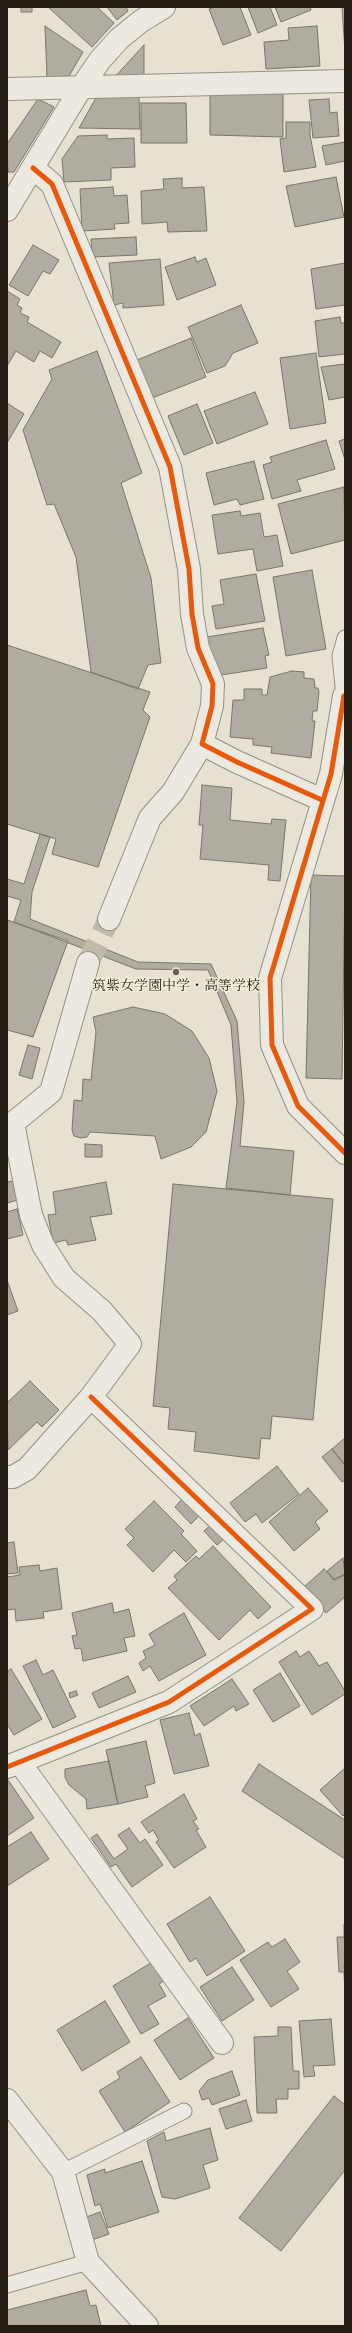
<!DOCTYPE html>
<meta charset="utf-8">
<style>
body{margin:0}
#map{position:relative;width:352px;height:2333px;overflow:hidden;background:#e6e1d0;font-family:Cardo,serif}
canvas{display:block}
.frame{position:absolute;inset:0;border:8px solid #241d13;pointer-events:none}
</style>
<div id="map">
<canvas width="352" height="2333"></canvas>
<div class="frame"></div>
</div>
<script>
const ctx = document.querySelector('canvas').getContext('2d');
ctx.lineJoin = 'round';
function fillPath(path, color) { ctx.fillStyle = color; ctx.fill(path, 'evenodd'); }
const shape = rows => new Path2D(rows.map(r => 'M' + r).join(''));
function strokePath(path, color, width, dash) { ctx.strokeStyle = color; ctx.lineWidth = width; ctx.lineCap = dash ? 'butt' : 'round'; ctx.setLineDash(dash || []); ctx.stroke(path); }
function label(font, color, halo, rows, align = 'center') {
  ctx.font = font + ' Cardo,"Noto Serif JP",serif'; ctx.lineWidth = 3; ctx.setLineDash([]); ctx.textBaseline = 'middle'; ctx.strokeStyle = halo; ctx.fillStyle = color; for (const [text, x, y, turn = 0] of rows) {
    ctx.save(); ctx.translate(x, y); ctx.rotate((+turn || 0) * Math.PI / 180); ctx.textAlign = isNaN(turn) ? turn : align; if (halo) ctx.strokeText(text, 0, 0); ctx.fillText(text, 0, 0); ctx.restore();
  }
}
const building = shape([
 [21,7,32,7,32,12,21,12,21,7],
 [48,7,97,7,114,23,92,47,48,7],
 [107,7,126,7,128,11,117,20,107,7],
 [215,7,240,7,251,35,223,45,209,9,215,7],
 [248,7,270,7,277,25,258,33,248,7],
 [275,7,310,7,311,10,281,22,275,7],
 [342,7,345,7,345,52,342,7],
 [45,26,83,52,69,76,47,78,45,26],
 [317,26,320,66,266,69,264,42,289,40,288,28,317,26],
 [144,45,144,79,113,79,144,45],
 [210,90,283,90,283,137,210,135,210,90],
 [97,96,139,96,140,129,79,128,97,96],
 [38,99,54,107,14,172,8,172,7,144,38,99],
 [329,99,330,113,337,112,339,136,313,138,309,100,329,99],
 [141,103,186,103,187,143,141,143,141,103],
 [286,122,310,122,310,135,316,167,284,172,280,139,286,138,286,122],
 [107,135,107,139,134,138,135,167,111,168,111,180,64,182,62,159,78,136,107,135],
 [345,142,345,161,326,165,322,146,345,142],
 [336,177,344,217,295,227,286,186,336,177],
 [182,178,182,188,204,187,207,231,168,232,167,222,142,224,141,191,164,189,163,179,182,178],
 [113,187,114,196,127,195,129,223,114,224,115,229,82,231,80,189,113,187],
 [136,237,137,255,92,257,91,239,136,237],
 [33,245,59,260,50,274,43,271,28,296,9,285,33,245],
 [195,257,197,262,206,258,216,285,177,300,165,267,195,257],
 [160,259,164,305,123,308,123,303,114,305,109,263,160,259],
 [345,263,345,305,316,309,311,269,345,263],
 [7,291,20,299,17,305,22,308,20,313,29,317,27,322,61,342,52,358,40,351,34,362,16,351,7,366,7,291],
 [241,305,258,343,233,353,225,366,207,373,188,327,241,305],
 [340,317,341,323,345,323,345,354,319,357,315,321,340,317],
 [191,338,206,377,152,398,137,360,191,338],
 [97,351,142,473,121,483,151,578,161,663,148,665,138,689,91,672,76,557,54,504,47,505,23,430,52,379,49,370,97,351],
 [316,353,326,423,290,429,280,358,316,353],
 [345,364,345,397,329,400,321,367,345,364],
 [255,392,268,424,217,444,204,411,255,392],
 [7,403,24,414,7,443,7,403],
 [197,404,213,443,184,455,168,416,197,404],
 [345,439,345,460,339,441,345,439],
 [326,440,335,469,297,480,301,491,272,499,263,465,272,462,270,457,326,440],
 [254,461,264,499,240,505,237,499,214,505,206,473,254,461],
 [344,487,345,540,291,554,278,504,344,487],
 [240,511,241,516,260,513,264,537,277,535,283,566,257,571,253,549,218,554,212,515,240,511],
 [312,570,326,649,286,656,273,577,312,570],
 [256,574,265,621,216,629,212,606,224,604,220,580,256,574],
 [263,628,269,655,265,656,267,668,221,675,211,658,207,637,263,628],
 [7,645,150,692,143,710,150,717,98,867,52,854,56,839,7,824,7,645],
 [292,671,304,672,304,678,314,679,315,688,318,688,319,692,317,711,313,711,312,721,315,721,311,758,271,753,272,747,253,745,253,739,230,737,233,700,244,700,244,689,262,689,262,695,267,695,270,677,292,671],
 [202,785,232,788,230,820,271,824,272,819,286,820,280,881,268,880,269,865,200,859,203,825,199,825,202,785],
 [40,834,50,837,32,892,30,919,138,962,211,964,237,1021,244,1102,240,1146,294,1151,290,1195,226,1188,237,1102,231,1025,208,970,136,969,14,922,21,900,7,896,7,879,24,884,40,834],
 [311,875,345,876,342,1079,306,1078,311,875],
 [7,920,68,941,33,1037,7,1030,7,920],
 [133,1007,165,1014,192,1031,209,1058,217,1091,206,1132,191,1147,161,1159,155,1136,90,1132,87,1137,81,1138,74,1136,72,1130,74,1100,82,1101,83,1079,91,1080,96,1032,93,1017,133,1007],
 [28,1045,40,1048,32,1079,19,1075,28,1045],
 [85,1144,102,1145,102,1157,85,1157,85,1144],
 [13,1181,18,1200,7,1203,7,1182,13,1181],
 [106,1182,112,1214,90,1217,96,1240,68,1245,66,1240,53,1243,48,1215,56,1214,53,1192,106,1182],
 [173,1184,333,1199,313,1420,272,1416,270,1439,261,1438,259,1459,194,1451,196,1432,168,1429,170,1408,153,1406,173,1184],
 [17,1209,23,1235,7,1239,7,1212,17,1209],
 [7,1280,18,1311,7,1315,7,1280],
 [30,1381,59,1410,42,1427,37,1422,8,1450,7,1403,30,1381],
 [345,1438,345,1465,332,1449,345,1438],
 [332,1449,345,1465,345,1480,342,1482,322,1457,332,1449],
 [277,1466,299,1494,262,1523,256,1514,245,1522,230,1503,277,1466],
 [308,1488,328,1511,315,1522,320,1529,294,1551,269,1522,308,1488],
 [184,1497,201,1514,191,1524,175,1507,184,1497],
 [154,1501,184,1531,181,1534,197,1551,186,1562,174,1550,153,1572,127,1545,134,1538,125,1529,154,1501],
 [213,1523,226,1537,217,1545,204,1531,213,1523],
 [14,1542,18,1573,7,1574,7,1543,14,1542],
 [213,1546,271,1607,258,1619,250,1610,219,1640,168,1588,177,1580,174,1576,196,1556,199,1559,213,1546],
 [343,1558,345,1574,334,1579,327,1571,343,1558],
 [39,1565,40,1571,57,1568,62,1609,43,1612,44,1618,16,1621,15,1609,7,1610,7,1577,20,1575,19,1567,39,1565],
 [324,1569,334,1580,345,1575,345,1597,326,1613,304,1587,324,1569],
 [112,1603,114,1613,129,1609,135,1636,124,1638,127,1651,83,1661,81,1648,75,1649,72,1636,77,1635,72,1613,112,1603],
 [184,1613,206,1655,159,1681,150,1666,143,1671,139,1663,146,1658,143,1651,155,1645,149,1634,184,1613],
 [296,1651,300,1657,309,1651,319,1666,327,1662,345,1691,345,1694,312,1715,279,1662,296,1651],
 [36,1660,43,1675,53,1670,76,1717,53,1728,23,1666,36,1660],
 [11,1669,42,1719,14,1735,7,1724,7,1672,11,1669],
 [280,1673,300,1706,273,1722,253,1690,280,1673],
 [128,1676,136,1692,99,1708,92,1693,128,1676],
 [232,1679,249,1704,236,1711,234,1706,204,1726,190,1706,232,1679],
 [76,1691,78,1695,70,1698,69,1693,76,1691],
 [189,1713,195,1736,200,1733,209,1766,174,1774,160,1720,189,1713],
 [146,1741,155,1783,145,1786,148,1797,118,1804,106,1750,146,1741],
 [109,1761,118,1804,87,1809,86,1799,69,1785,65,1777,65,1769,109,1761],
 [259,1764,345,1820,345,1859,242,1791,259,1764],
 [345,1768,345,1814,343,1816,320,1790,345,1768],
 [8,1780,34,1818,7,1836,7,1781,8,1780],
 [184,1794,197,1819,193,1821,199,1829,196,1830,206,1847,174,1868,156,1842,159,1840,153,1830,149,1833,141,1822,184,1794],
 [129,1828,140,1843,145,1839,163,1865,132,1887,116,1864,111,1867,91,1838,97,1834,114,1859,128,1849,118,1835,129,1828],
 [31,1832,49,1859,7,1886,7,1847,31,1832],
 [210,1897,245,1951,207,1976,196,1958,190,1962,167,1924,210,1897],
 [344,1925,345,1925,345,1993,344,1972,339,1972,337,1937,344,1937,344,1925],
 [285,1939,300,1962,287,1971,299,1989,271,2007,240,1960,268,1942,272,1947,285,1939],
 [154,1961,165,1980,159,1984,166,1996,148,2006,159,2024,141,2034,113,1986,154,1961],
 [232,1967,254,2000,222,2021,200,1987,232,1967],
 [105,2001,130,2042,82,2071,57,2030,105,2001],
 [188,2018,214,2058,180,2080,154,2040,188,2018],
 [331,2019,335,2065,313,2066,315,2076,304,2077,299,2021,331,2019],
 [278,2027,291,2027,293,2071,299,2071,299,2089,288,2089,288,2099,276,2099,277,2113,257,2113,254,2037,278,2036,278,2027],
 [141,2057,170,2102,125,2132,99,2091,120,2078,117,2072,141,2057],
 [232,2071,240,2095,212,2105,209,2098,202,2100,199,2091,208,2080,232,2071],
 [334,2096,345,2105,345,2170,281,2251,239,2218,334,2096],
 [246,2100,252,2121,226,2129,219,2109,246,2100],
 [210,2128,218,2160,203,2165,210,2188,175,2199,162,2197,147,2141,164,2132,166,2141,210,2128],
 [142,2161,159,2212,108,2228,100,2204,95,2206,87,2175,105,2169,105,2173,142,2161],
 [100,2212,109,2234,89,2241,81,2219,100,2212],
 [86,2290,90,2306,96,2305,101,2326,7,2326,7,2310,86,2290]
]);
const minorTunnel = shape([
 [88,963,109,919]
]);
const service = shape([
 [344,696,340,656,345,638],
 [63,2172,184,2111],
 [7,2285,88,2262]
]);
const minor = shape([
 [7,89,345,81],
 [33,168,52,184,170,467,189,569,192,614,198,648,213,684,212,706,202,744,237,762,322,800],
 [344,696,331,774,270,978,272,1045,298,1106,345,1153],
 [109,919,150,818,173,792,202,744],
 [7,1124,13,1123,51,1092,88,963],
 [7,1477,13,1477,27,1469,91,1397,130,1344,102,1311,64,1278,43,1245,31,1215,13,1123],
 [20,1763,222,2043],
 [7,1767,169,1702,312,1609,91,1397],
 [7,2100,63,2172,88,2262,147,2326]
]);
const tertiary = shape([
 [7,210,81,88,100,60,119,39,141,21,164,7]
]);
const cycleway = shape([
 [33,168,52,184,170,467,189,569,192,614,198,648,213,684,212,706,202,744,237,762,322,800],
 [344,696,331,774,270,978,272,1045,298,1106,345,1153],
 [7,1767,169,1702,312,1609,91,1397]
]);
const markers = [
 [176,972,4,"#686255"]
];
const poiNames = [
 ["筑紫女学園中学・高等学校",176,987]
];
fillPath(building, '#b0aca1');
strokePath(building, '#78756b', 1);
strokePath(minorTunnel, '#bfbaaa', 22, [22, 11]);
strokePath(service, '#949085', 17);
strokePath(minor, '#949085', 24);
strokePath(tertiary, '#949085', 24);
strokePath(service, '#ebe9e0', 15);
strokePath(minor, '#ebe9e0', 22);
strokePath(tertiary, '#ebe9e0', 22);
strokePath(cycleway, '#e8590c', 5);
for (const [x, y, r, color] of markers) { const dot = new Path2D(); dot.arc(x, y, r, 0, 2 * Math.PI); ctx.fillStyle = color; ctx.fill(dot); strokePath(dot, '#f5efda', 1.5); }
label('14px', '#241d13', '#f5efda', poiNames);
</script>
